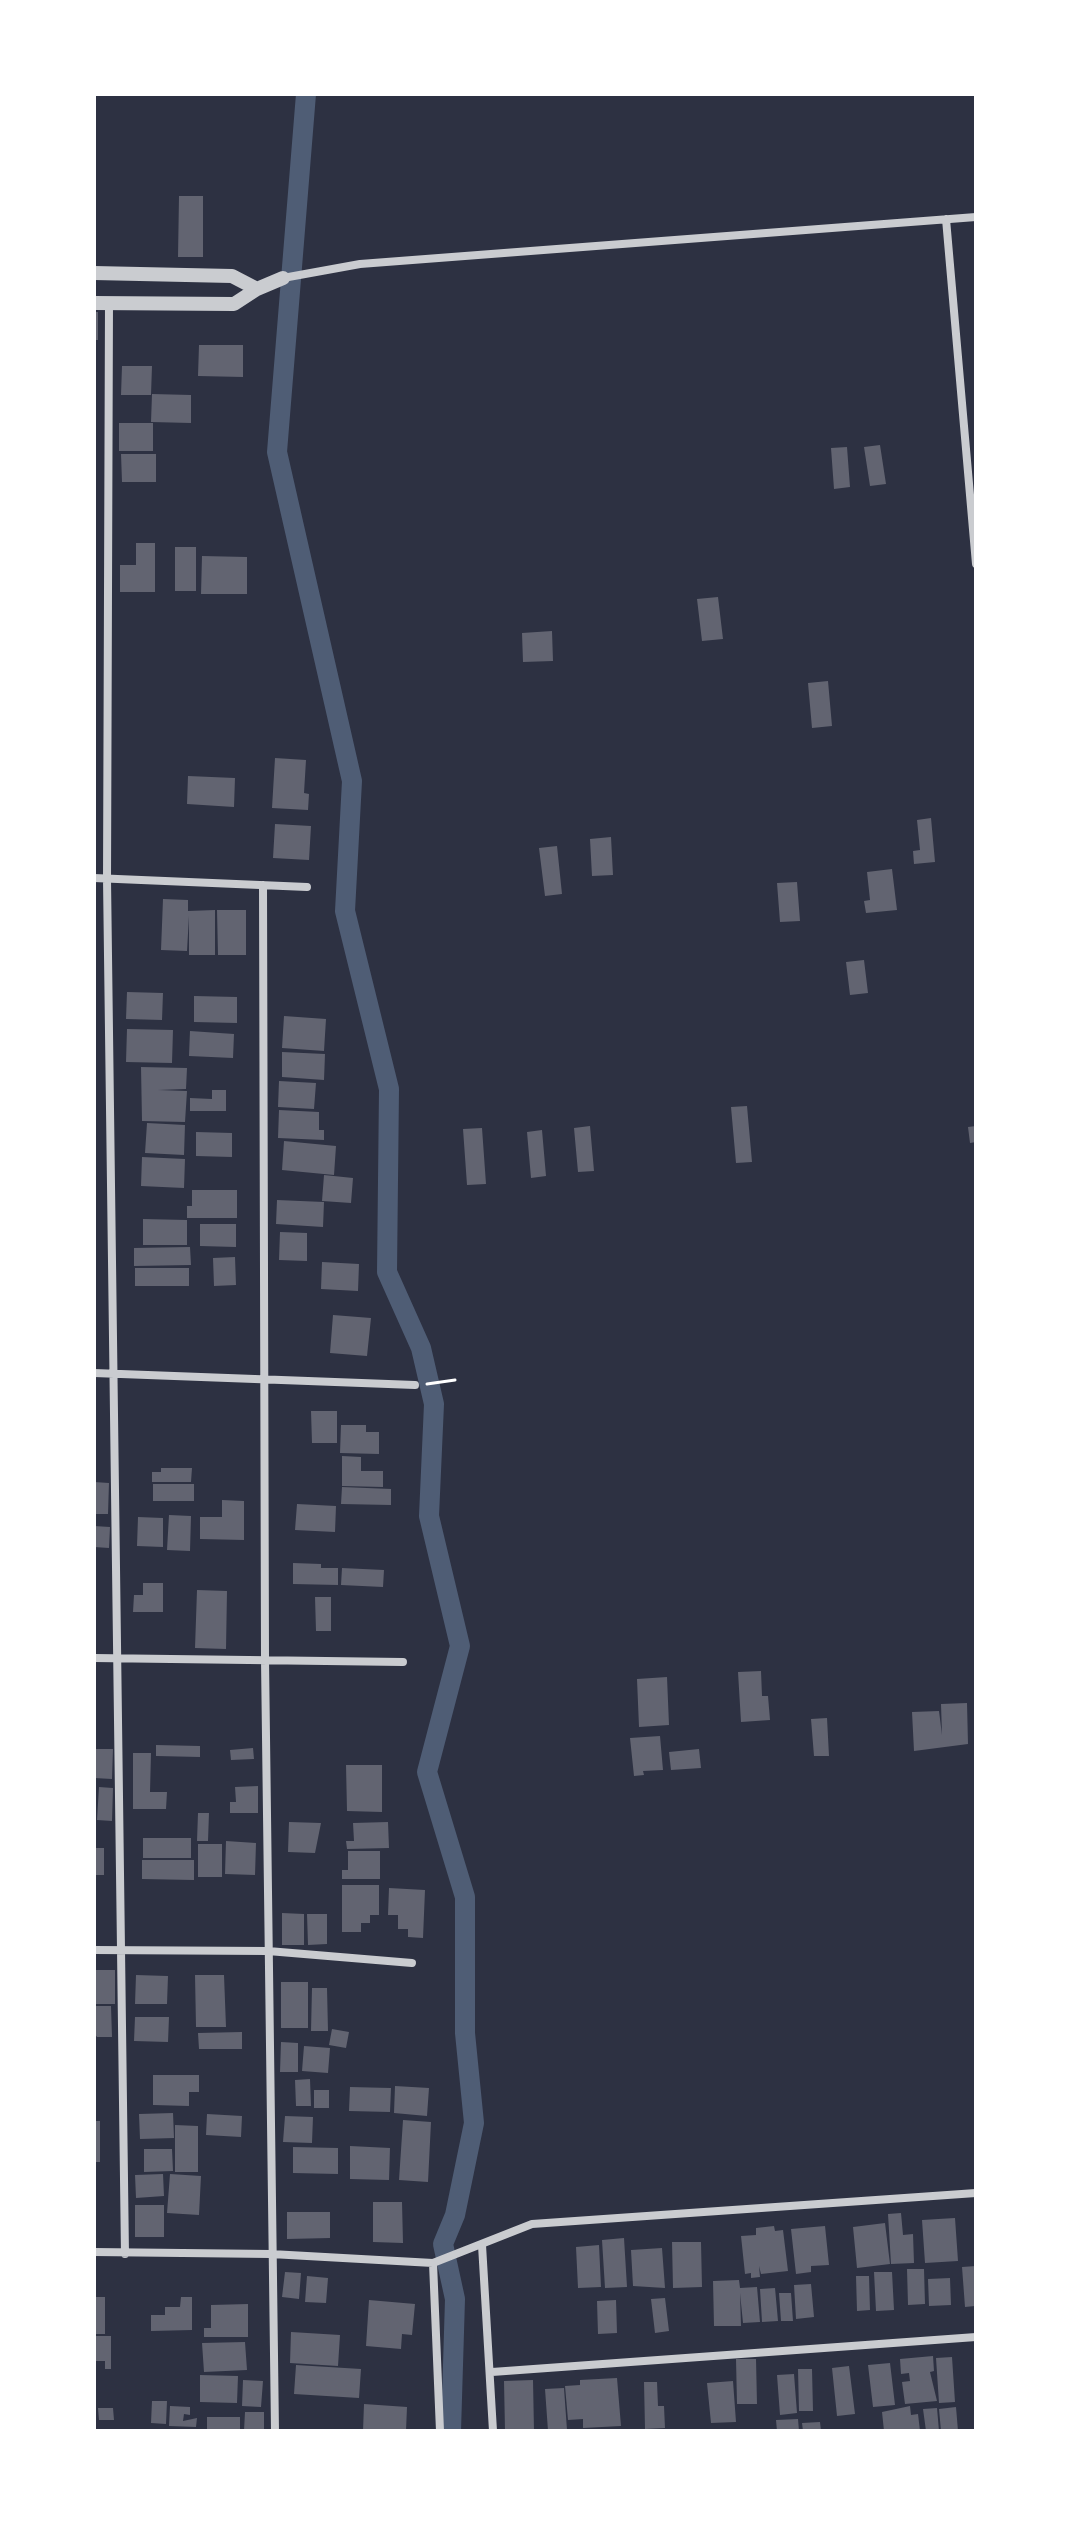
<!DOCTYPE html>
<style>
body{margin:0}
#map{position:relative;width:1070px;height:2525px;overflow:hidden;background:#2d3142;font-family:Raleway,sans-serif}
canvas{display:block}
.frame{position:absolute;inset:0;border:96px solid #fff;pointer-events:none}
</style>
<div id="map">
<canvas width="1070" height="2525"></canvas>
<div class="frame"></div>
</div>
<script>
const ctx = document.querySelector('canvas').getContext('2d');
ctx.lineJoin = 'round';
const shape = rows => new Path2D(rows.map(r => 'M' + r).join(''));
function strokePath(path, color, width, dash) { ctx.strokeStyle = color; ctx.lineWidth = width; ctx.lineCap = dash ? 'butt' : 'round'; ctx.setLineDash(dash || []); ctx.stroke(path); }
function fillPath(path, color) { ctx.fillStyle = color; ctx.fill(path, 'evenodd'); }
const canal = shape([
 [306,94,277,452,352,781,345,911,389,1089,387,1272,421,1348,434,1404,429,1516,460,1646,427,1772,465,1897,465,2033,474,2123,455,2215,443,2244,455,2299,451,2431]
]);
const building = shape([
 [179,196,203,196,203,257,178,257],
 [94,312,98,312,98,340,94,340],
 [199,345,243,345,243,377,198,376],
 [122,366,152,366,151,395,121,395],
 [152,394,191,395,191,423,151,422],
 [119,423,153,423,153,451,119,451],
 [880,445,886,484,870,486,864,447],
 [847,447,850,487,834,489,831,448],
 [121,454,156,454,156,482,122,482],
 [136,543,155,543,155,592,120,592,120,565,136,565],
 [175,547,196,547,196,591,175,591],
 [202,556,247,557,247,594,201,594],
 [718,597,723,639,702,641,697,599],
 [552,631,553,661,523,662,522,633],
 [828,681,832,726,812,728,808,683],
 [275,758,306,760,304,793,309,794,308,810,272,808],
 [188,776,235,778,234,807,187,804],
 [931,818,935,862,914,864,913,851,920,850,917,820],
 [275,824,311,826,309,860,273,858],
 [611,837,613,875,592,876,590,839],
 [557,846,562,894,545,896,539,848],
 [892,869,897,910,866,913,864,901,870,900,867,872],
 [797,882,800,921,780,922,777,883],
 [163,899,188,900,188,911,215,910,215,955,189,955,189,916,187,951,161,950],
 [217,910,246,910,246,955,218,955],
 [864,960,868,993,850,995,846,962],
 [127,992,163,993,162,1020,126,1019],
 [194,996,237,997,237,1023,194,1022],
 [284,1016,326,1019,324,1051,282,1048],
 [127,1029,173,1030,172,1063,126,1062],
 [190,1031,234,1034,233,1058,189,1056],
 [282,1052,325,1054,324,1080,282,1077],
 [141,1067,187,1068,186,1089,158,1090,187,1091,185,1122,142,1121],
 [279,1081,316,1083,314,1109,278,1107],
 [212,1090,226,1090,226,1111,190,1111,190,1098,212,1099],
 [747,1106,752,1162,736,1163,731,1107],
 [279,1110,319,1112,319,1130,324,1130,324,1140,278,1138],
 [147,1123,185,1125,184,1155,145,1153],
 [590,1126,594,1171,578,1172,574,1128],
 [976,1126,976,1142,970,1143,968,1127],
 [482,1128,486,1184,467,1185,463,1129],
 [542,1130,546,1176,531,1178,527,1132],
 [196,1132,232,1133,232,1157,196,1156],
 [284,1141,336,1146,334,1175,282,1170],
 [142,1157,185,1159,184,1188,141,1186],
 [324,1175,353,1178,351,1203,322,1201],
 [192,1190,237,1190,237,1218,187,1218,187,1206,192,1206],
 [277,1200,324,1202,323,1227,276,1224],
 [143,1219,187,1220,187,1245,143,1245],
 [200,1224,236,1224,236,1247,200,1246],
 [280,1232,307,1233,307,1261,279,1260],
 [190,1247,191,1265,134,1266,134,1248],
 [235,1257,236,1285,214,1286,213,1258],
 [322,1262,359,1264,358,1291,321,1289],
 [135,1268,189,1268,189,1286,135,1286],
 [333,1315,371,1318,367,1356,330,1353],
 [311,1411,337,1411,337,1443,312,1443],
 [341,1425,366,1425,366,1432,379,1432,379,1454,340,1453],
 [342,1456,361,1457,361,1471,383,1471,383,1487,342,1486],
 [161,1468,192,1468,191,1482,152,1482,152,1472,161,1472],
 [94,1482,109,1483,108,1514,94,1514],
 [153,1484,194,1484,194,1501,153,1501],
 [342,1487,391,1489,391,1505,341,1504],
 [222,1500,244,1501,244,1540,200,1539,200,1517,222,1517],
 [297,1504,336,1506,335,1532,295,1530],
 [169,1515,191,1516,190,1551,167,1550],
 [138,1517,163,1518,163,1547,137,1546],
 [94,1526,110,1527,109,1548,94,1547],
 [293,1563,321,1564,321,1568,338,1568,338,1585,293,1584],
 [342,1568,384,1570,383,1587,341,1585],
 [143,1583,163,1583,163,1612,133,1612,134,1595,143,1595],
 [197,1590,227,1591,226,1649,195,1648],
 [315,1597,331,1597,331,1631,316,1631],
 [761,1671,762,1696,768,1696,770,1720,741,1722,738,1672],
 [667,1677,669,1725,639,1727,637,1679],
 [967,1703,968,1744,914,1751,912,1712,939,1711,942,1735,941,1704],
 [827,1718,829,1756,814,1756,811,1719],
 [660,1736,663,1770,643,1771,644,1775,634,1776,630,1738],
 [156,1745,200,1746,200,1757,156,1756],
 [253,1748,254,1759,231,1760,230,1750],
 [94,1749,113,1749,112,1779,94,1778],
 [699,1749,701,1768,671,1770,669,1752],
 [133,1753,151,1753,150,1792,167,1792,166,1809,133,1809],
 [346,1765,382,1765,382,1812,347,1811],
 [258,1786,258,1813,230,1813,230,1802,236,1802,235,1787],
 [99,1787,113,1788,112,1821,97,1820],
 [198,1813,209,1813,208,1841,197,1841],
 [289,1822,321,1823,315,1853,288,1852],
 [388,1822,389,1848,347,1849,346,1841,354,1841,353,1823],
 [143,1838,191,1838,191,1858,143,1858],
 [226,1841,256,1843,255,1875,225,1874],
 [198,1844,222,1844,222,1877,198,1877],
 [94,1848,104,1848,104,1875,94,1875],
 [348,1851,380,1851,380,1879,342,1879,342,1870,348,1870],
 [142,1860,194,1860,194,1880,142,1879],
 [342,1885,379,1885,379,1915,370,1915,370,1923,361,1923,361,1932,342,1932],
 [389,1888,425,1890,423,1938,408,1937,408,1929,398,1929,398,1915,388,1915],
 [282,1913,304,1914,304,1945,282,1945],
 [307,1914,327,1914,327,1944,308,1945],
 [94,1970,115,1970,115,2004,94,2004],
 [136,1975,168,1976,167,2004,135,2004],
 [195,1975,224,1975,226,2027,196,2027],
 [281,1982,308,1982,308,2028,281,2028],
 [312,1988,327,1988,328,2031,311,2031],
 [94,2006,111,2006,112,2037,97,2037,94,2033],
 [135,2017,169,2017,168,2042,134,2041],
 [332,2029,349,2032,346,2048,329,2045],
 [242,2032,242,2049,199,2049,198,2033],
 [281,2042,298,2043,298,2072,280,2072],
 [304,2046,330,2048,328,2073,302,2071],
 [153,2075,199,2075,199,2092,189,2092,189,2106,153,2105],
 [310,2079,311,2106,296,2106,295,2080],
 [395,2086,429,2088,427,2116,394,2113],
 [350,2087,391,2088,390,2112,349,2111],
 [314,2090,329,2090,329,2108,314,2108],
 [173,2113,174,2138,140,2139,139,2114],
 [207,2114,242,2116,241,2137,206,2135],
 [285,2116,313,2117,312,2143,283,2142],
 [403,2120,431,2122,428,2182,399,2180],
 [94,2121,100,2121,100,2162,94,2162],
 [175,2125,198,2126,198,2172,175,2172],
 [350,2146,390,2148,389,2180,350,2179],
 [293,2147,338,2148,338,2174,293,2173],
 [144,2149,172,2149,173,2171,144,2172],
 [163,2174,164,2196,136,2198,135,2175],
 [170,2174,201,2176,199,2215,167,2213],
 [373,2202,402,2202,403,2243,373,2242],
 [135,2205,164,2205,164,2237,135,2237],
 [287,2212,330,2212,330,2238,287,2239],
 [901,2213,903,2235,913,2234,914,2263,891,2264,888,2214],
 [955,2218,958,2261,925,2263,922,2220],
 [885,2223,890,2264,857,2268,853,2227],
 [774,2226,775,2231,783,2230,788,2271,761,2274,759,2266,760,2277,751,2278,751,2273,745,2274,741,2236,756,2235,756,2228],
 [825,2226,829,2265,811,2266,811,2272,796,2274,791,2229],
 [624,2238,627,2287,605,2288,602,2240],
 [672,2242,701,2242,702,2287,673,2288],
 [599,2245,601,2287,578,2288,576,2247],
 [662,2248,665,2288,633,2286,631,2250],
 [976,2266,975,2306,965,2307,962,2267],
 [907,2269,924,2269,925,2304,908,2305],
 [285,2272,301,2273,299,2299,282,2297],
 [874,2272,892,2272,894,2310,876,2311],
 [307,2276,328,2278,326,2303,305,2302],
 [856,2276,869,2276,870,2310,857,2311],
 [950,2278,951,2305,929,2306,928,2279],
 [739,2280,740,2288,757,2287,760,2322,743,2323,740,2293,741,2326,714,2326,713,2281],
 [811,2284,814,2317,796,2319,794,2285],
 [775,2288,778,2321,762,2322,760,2289],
 [779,2293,791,2293,793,2321,781,2321],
 [94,2297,105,2297,105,2334,94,2334],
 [181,2297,192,2297,192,2330,151,2331,151,2315,165,2315,165,2307,180,2307],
 [665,2298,669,2331,655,2333,651,2299],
 [369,2300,415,2304,412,2335,402,2334,401,2349,366,2346],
 [616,2300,617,2333,598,2334,597,2301],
 [248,2304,248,2337,204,2337,204,2328,211,2328,211,2305],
 [291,2332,340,2335,338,2366,290,2363],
 [94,2336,111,2336,111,2369,105,2369,105,2361,94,2361],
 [245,2342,247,2370,204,2372,202,2343],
 [933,2356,934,2371,930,2372,937,2401,905,2404,902,2382,910,2381,909,2373,901,2374,900,2359],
 [952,2357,955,2402,939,2403,936,2358],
 [736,2359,756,2359,757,2404,737,2404],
 [890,2363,895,2405,873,2407,868,2365],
 [296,2365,361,2369,359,2398,294,2394],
 [849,2366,855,2414,837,2416,832,2368],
 [798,2369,812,2369,813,2411,799,2411],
 [794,2374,797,2413,780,2415,777,2375],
 [200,2375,238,2376,237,2403,200,2402],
 [617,2378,621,2426,583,2428,583,2419,568,2420,565,2386,580,2385,580,2380],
 [243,2380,263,2381,261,2407,242,2406],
 [533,2380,534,2431,505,2431,504,2381],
 [733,2381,736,2422,711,2423,707,2383],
 [644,2382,657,2382,658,2406,664,2406,665,2428,645,2429],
 [564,2388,567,2430,548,2431,545,2389],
 [152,2401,167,2401,166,2424,151,2423],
 [364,2404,407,2407,406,2431,363,2431],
 [170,2406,190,2407,190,2415,184,2414,183,2421,197,2418,196,2427,169,2426],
 [910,2406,911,2415,918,2414,920,2431,884,2431,882,2412],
 [956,2407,958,2431,941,2431,939,2409],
 [98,2408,113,2408,114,2420,99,2420],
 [937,2408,939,2431,926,2431,923,2409],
 [245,2412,264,2412,264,2431,244,2431],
 [207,2417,240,2417,240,2431,207,2431],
 [798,2419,799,2431,777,2431,776,2420],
 [820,2422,821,2431,803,2431,802,2423]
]);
const path = shape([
 [427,1384,455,1380]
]);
const minor = shape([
 [946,219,976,564],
 [283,278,360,264,976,217],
 [109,303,107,879,125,2254],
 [94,878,307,887],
 [263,885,265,1660,275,2431],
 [94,1373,415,1385],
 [94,1658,403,1662],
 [94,1950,268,1951,412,1963],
 [482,2245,493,2431],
 [94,2252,271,2254,433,2263,532,2224,976,2193],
 [433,2263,440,2431],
 [492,2372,976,2337]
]);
const tertiary = shape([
 [94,273,232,276,257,289],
 [94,303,234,304,257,289,283,278]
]);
strokePath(canal, '#4f5d75', 20);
fillPath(building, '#626471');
strokePath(path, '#fff', 3);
strokePath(minor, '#caccd0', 8);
strokePath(tertiary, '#caccd0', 14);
</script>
